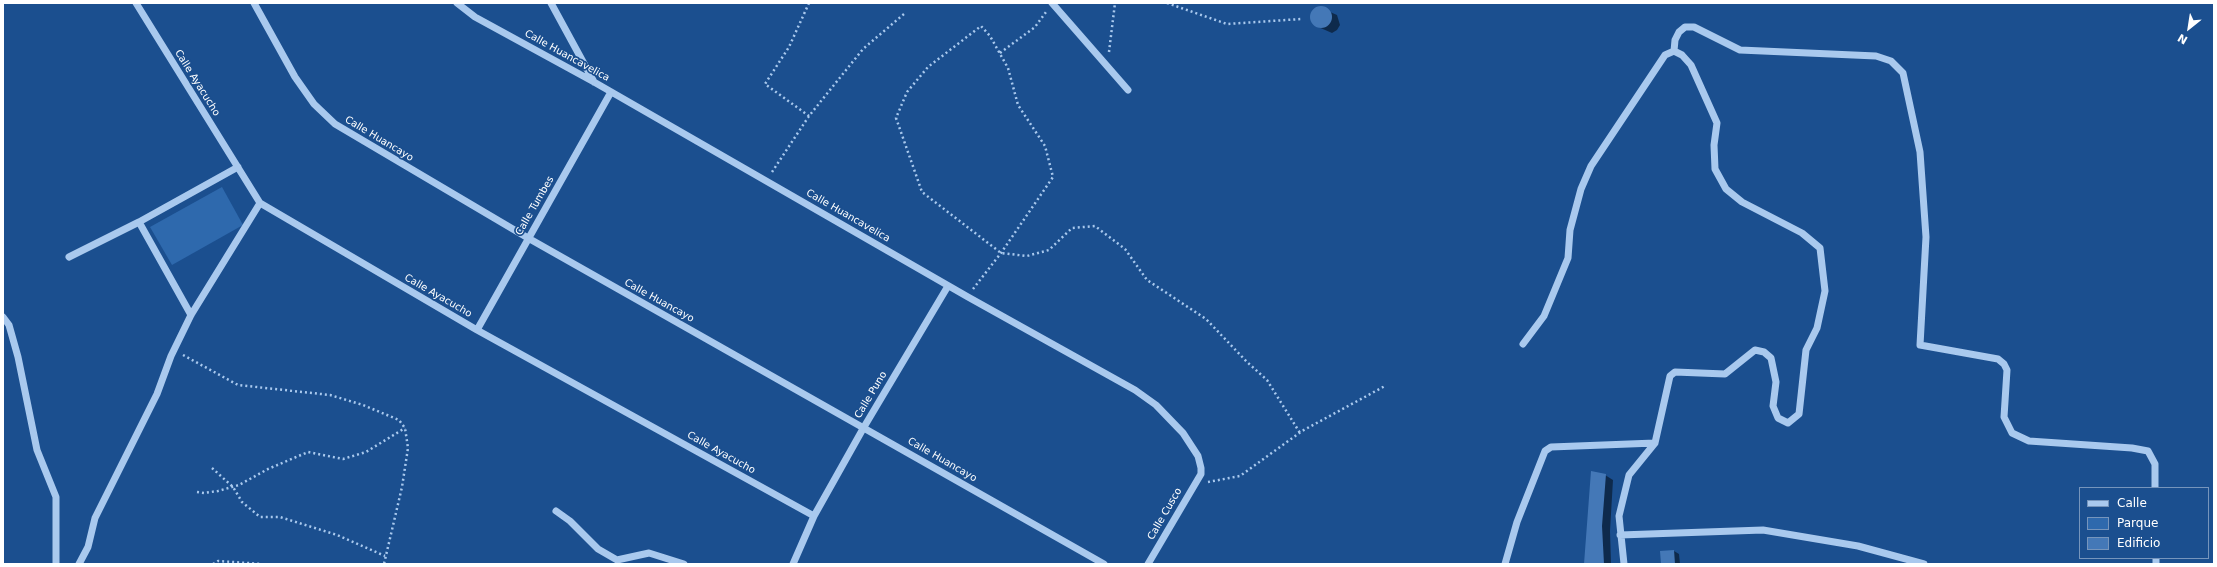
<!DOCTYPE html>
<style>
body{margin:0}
#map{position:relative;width:2217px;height:567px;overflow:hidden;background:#1b4f8f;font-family:"DejaVu Sans",sans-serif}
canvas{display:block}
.frame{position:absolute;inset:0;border:4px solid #fff;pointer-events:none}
.legend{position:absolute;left:2079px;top:487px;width:130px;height:72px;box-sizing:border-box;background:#1b4f8f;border:1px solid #7695bc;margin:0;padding:5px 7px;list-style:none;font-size:12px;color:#fff}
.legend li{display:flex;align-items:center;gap:8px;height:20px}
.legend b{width:20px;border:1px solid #7695bc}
.north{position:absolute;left:2169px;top:8px;width:40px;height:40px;-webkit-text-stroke:3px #1b4f8f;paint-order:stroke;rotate:210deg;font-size:11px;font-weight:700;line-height:16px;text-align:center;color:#fff}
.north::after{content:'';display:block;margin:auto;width:14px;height:18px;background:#fff;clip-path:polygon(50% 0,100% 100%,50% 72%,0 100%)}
</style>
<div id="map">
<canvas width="2217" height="567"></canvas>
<div class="frame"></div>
<ul class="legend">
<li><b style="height:5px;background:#a9c9ee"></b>Calle</li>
<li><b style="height:11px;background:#2e69ad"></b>Parque</li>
<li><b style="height:11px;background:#4478b7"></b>Edificio</li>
</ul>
<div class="north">N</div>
</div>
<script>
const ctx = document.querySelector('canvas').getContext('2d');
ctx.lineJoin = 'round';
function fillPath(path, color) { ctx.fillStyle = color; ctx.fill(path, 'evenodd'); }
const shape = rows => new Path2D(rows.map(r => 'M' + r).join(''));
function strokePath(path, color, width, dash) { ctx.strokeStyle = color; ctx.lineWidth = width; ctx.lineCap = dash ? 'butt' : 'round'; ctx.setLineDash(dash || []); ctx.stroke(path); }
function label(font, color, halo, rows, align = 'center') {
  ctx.font = font + ' "DejaVu Sans",sans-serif'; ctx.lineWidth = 3.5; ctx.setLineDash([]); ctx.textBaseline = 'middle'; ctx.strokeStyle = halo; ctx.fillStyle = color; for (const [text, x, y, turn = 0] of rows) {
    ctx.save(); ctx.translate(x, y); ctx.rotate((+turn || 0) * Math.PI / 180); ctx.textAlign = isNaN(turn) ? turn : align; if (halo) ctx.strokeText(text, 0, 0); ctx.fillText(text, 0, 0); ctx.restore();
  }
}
const green = shape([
 [222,187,243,225,172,265,150,227]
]);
const shadow = shape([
 [1321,8,1337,15,1340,25,1337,30,1332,33,1316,26,1311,17,1313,12],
 [1605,475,1613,480,1610,531,1611,564,1585,564],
 [1674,551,1679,554,1680,564,1662,564]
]);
const building = shape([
 '1310 17a11 11 0 1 1 22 0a11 11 0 1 1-22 0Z',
 [1591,471,1606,474,1602,526,1604,564,1584,564],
 [1674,550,1675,564,1661,564,1660,551]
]);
const path = shape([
 [809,3,789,47,765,84,809,116],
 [1167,3,1227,24,1301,19],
 [1109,52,1115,3],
 [1000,53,1035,27,1046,12],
 [772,172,809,116,863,49,904,14],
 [973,289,1001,253,1053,177,1045,146,1018,105,1008,68,990,36,981,26,928,67,907,92,896,118,922,192,1001,253,1027,256,1049,250,1072,228,1095,226,1125,249,1147,280,1206,319,1247,362,1267,380,1300,433],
 [183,355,238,385,330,395,363,405,399,420,405,428,408,448,402,487,384,564],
 [212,468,233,487,242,502,260,517,280,517,337,535,385,556],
 [1208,482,1240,476,1302,431,1385,386],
 [197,492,204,493,218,491,239,485,268,469,308,452,343,459,366,452,405,428],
 [213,564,218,561,262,564]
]);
const minor = shape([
 [136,3,260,203,477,330,814,516],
 [254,3,295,77,314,104,335,124,528,238,1104,564],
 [457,3,475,17,594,82,968,297,1135,390,1156,405,1183,433,1198,456,1201,468,1201,474,1148,564],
 [551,3,594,82],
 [1052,3,1128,90],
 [1674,51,1675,40,1679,32,1685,27,1694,27,1740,50,1876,56,1891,61,1903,73,1920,152,1926,237,1920,345,1998,359,2004,364,2007,370,2004,417,2012,433,2029,441,2132,448,2148,451,2155,464,2155,488],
 [139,222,191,315],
 [69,257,139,222,238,167],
 [3,317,9,325,18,357,37,450,56,497,56,564],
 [477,330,611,92],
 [1523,344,1544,316,1568,258,1570,230,1581,189,1591,166,1665,55,1674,51,1682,55,1691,65,1717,123,1714,145,1715,169,1726,189,1742,202,1802,233,1820,248,1825,291,1817,328,1806,350,1799,414,1788,423,1778,418,1773,406,1776,382,1771,358,1764,352,1755,350,1725,374,1675,372,1670,376,1655,443,1629,475,1619,516,1624,564],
 [556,511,570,521,598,549,617,560,649,553,684,564],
 [1620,535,1763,530,1858,546,1924,564],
 [2156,558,2156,564],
 [79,564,88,547,95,518,157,394,171,356,191,315,260,203],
 [793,564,814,516,864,427,948,286],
 [1505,564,1517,522,1545,451,1551,447,1655,443]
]);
const streetNames = [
 ["Calle Huancavelica",567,56,29],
 ["Calle Ayacucho",197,83,58],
 ["Calle Huancayo",379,139,31],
 ["Calle Tumbes",535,206,-60],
 ["Calle Huancavelica",848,216,30],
 ["Calle Ayacucho",438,296,30],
 ["Calle Huancayo",659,301,29],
 ["Calle Puno",871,395,-59],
 ["Calle Ayacucho",721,453,29],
 ["Calle Huancayo",942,460,30],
 ["Calle Cusco",1165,514,-60]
];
fillPath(green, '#2e69ad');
fillPath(shadow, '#0007');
fillPath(building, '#4478b7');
strokePath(path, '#a9c9ee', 2.5, [2, 3]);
strokePath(minor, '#a9c9ee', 7);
label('10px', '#fff', '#1b4f8f', streetNames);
</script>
